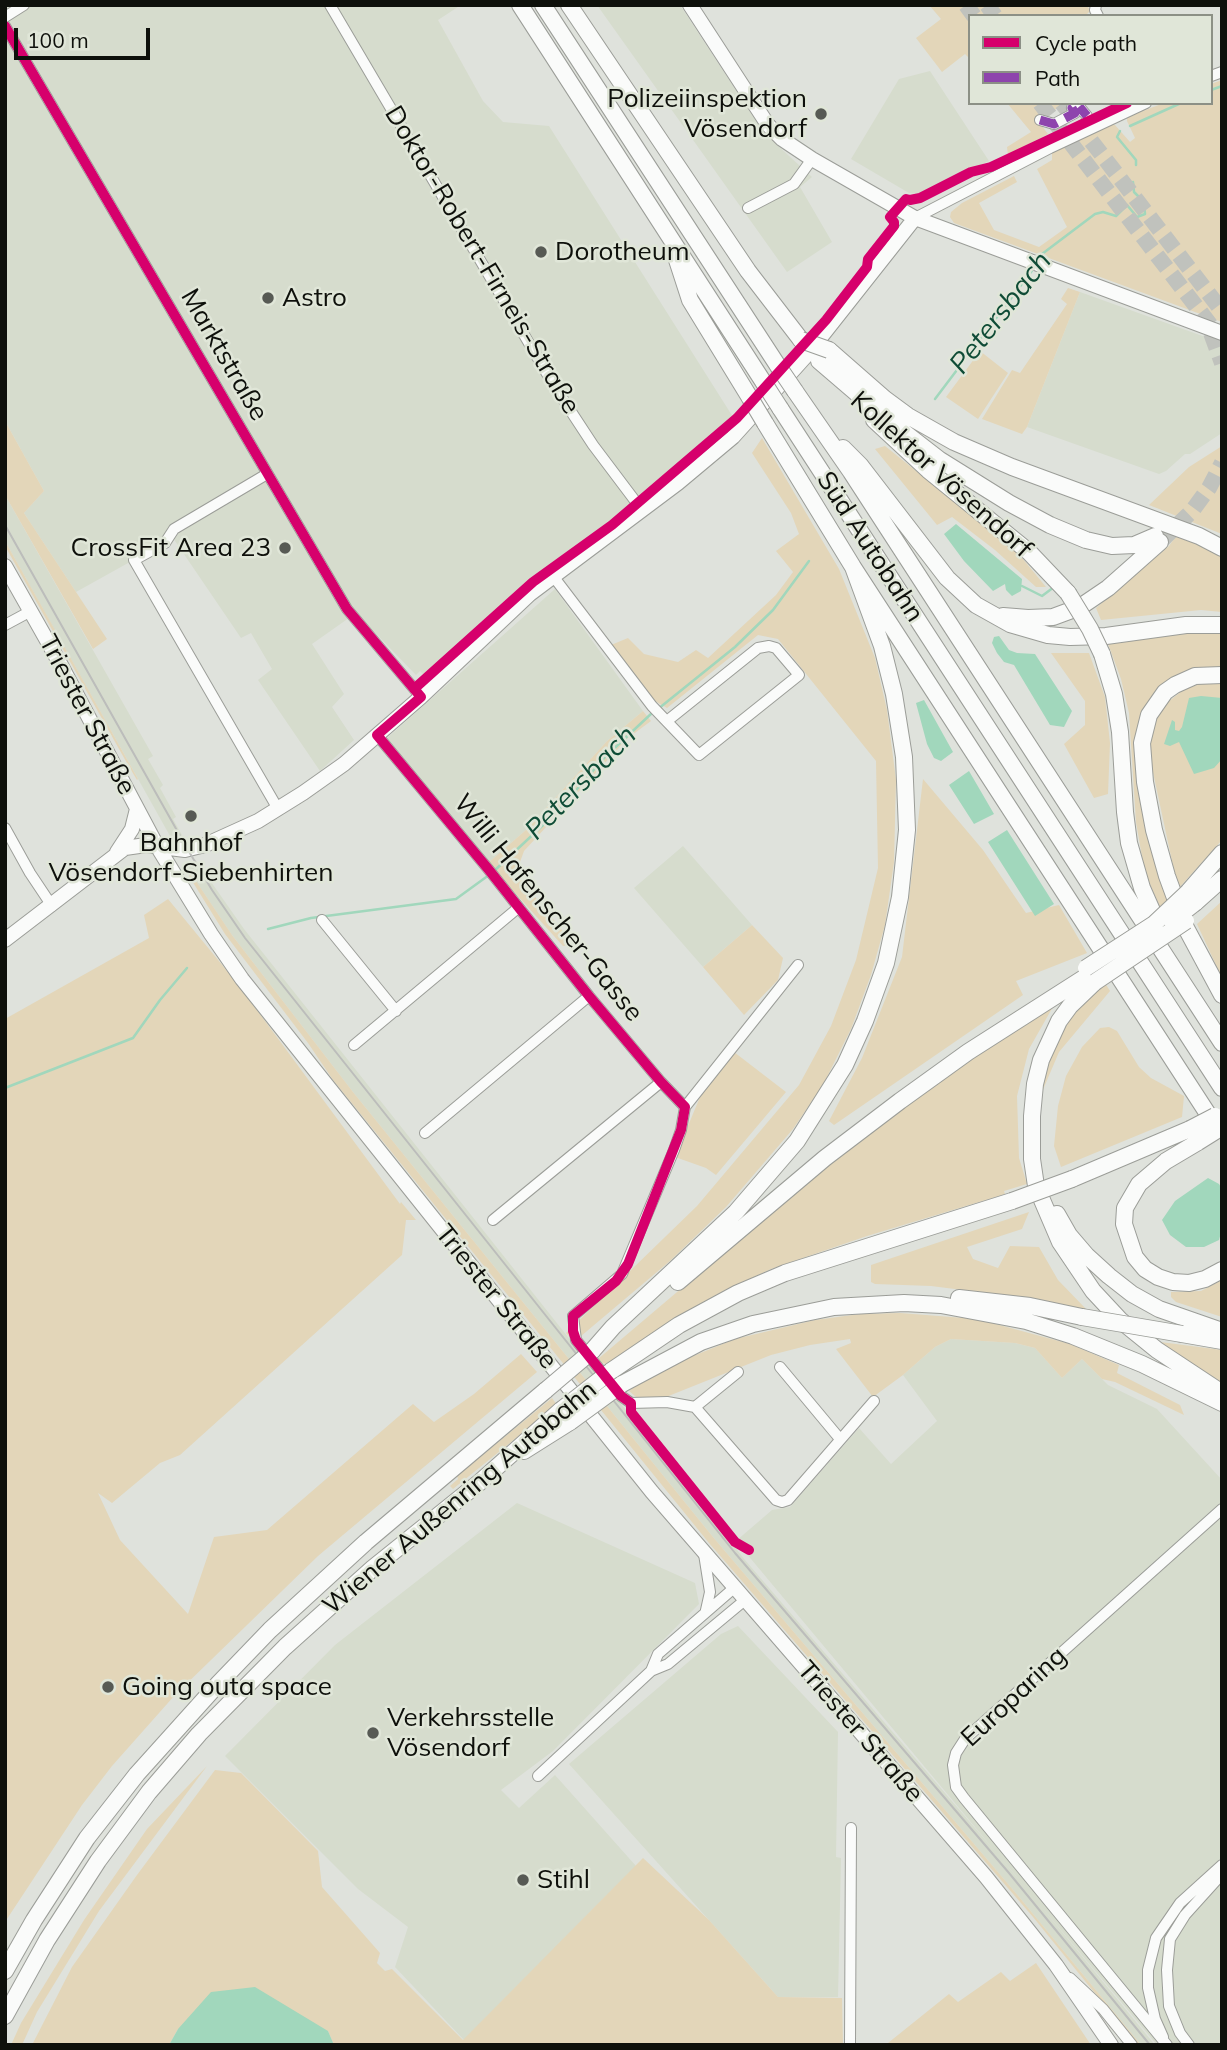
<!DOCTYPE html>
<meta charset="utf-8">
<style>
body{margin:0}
#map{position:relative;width:1227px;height:2050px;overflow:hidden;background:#dfe2dc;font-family:Mulish,sans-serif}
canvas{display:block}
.frame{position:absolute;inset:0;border:7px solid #0e100b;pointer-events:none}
.legend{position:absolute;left:968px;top:14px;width:245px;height:91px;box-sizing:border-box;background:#e0e6d8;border:2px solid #8c9086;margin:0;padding:9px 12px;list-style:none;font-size:21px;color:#0e100b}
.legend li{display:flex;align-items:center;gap:14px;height:35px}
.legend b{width:35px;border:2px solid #8c9086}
.scale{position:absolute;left:14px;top:28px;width:136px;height:32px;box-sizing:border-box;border:4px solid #0e100b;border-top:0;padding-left:9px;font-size:21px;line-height:24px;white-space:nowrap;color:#0e100b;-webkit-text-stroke:5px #e0e6d8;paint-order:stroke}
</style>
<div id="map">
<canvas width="1227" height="2050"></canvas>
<div class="frame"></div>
<ul class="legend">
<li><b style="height:9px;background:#d6006c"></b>Cycle path</li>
<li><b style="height:9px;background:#8e44ad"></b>Path</li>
</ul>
<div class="scale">100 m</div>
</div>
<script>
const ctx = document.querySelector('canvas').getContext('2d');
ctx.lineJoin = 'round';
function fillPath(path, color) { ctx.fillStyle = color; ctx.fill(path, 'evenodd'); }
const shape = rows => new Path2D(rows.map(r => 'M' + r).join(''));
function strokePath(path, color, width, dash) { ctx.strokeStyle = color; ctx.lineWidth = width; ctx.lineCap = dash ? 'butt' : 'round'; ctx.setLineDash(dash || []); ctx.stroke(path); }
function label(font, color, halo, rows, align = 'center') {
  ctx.font = font + ' Mulish,sans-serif'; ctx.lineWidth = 5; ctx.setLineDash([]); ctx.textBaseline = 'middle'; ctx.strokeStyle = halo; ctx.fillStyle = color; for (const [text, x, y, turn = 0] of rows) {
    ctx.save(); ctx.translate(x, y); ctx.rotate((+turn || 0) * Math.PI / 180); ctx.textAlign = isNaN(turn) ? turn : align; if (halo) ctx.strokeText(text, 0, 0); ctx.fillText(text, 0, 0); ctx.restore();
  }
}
const built = shape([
 [5,5,461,5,438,20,483,101,503,122,549,126,733,417,712,438,628,509,531,580,425,676,420,671,416,675,356,613,312,644,344,694,332,707,354,740,320,771,258,680,272,669,251,633,241,638,173,538,76,592,24,513,44,491,5,421],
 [597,5,680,5,764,133,812,177,800,187,832,242,787,272],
 [930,71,989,161,919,194,909,193,851,159,899,79],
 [1080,292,1222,343,1222,433,1190,454,1185,454,1166,471,1159,474,1027,427],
 [5,495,153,756,148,759,163,785,160,788,176,817,173,819,183,837,170,836,5,541],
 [555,589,643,711,607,741,527,829,488,863,386,739],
 [683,846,752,925,703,967,634,888],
 [195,859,244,929,745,1560,1012,1871,1155,2045,1141,2045,1020,1898,713,1537,353,1092,232,935,188,869],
 [951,1339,1015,1343,1035,1348,1062,1378,1082,1359,1108,1385,1157,1409,1222,1480,1222,2045,1157,2045,736,1541,772,1510,790,1507,859,1428,891,1464,937,1421,903,1375,935,1347],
 [517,1503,695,1583,699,1604,553,1751,501,1790,519,1808,555,1775,636,1866,464,2040,395,1967,408,1927,358,1889,225,1756,335,1645],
 [738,1626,838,1732,836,1857,841,1858,838,1997,778,1997,569,1764,721,1634]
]);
const green = shape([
 [929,5,1087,5,1090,11,1085,16,970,16,970,59,965,54,942,72,916,38,941,19],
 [1222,80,1222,322,954,223,950,217,951,212,962,203,1014,176,1017,182,979,203,994,230,1039,247,1067,227,1037,169,1052,160,1052,152,1110,124,1115,125,1130,142,1135,138,1127,121,1127,117,1164,103,1211,103,1211,84],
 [1007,103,1064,103,1039,122,1048,134,1008,155,1007,147,1031,132],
 [1068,288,1080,292,1027,427,1022,434,982,419,1012,370,1020,373,1067,304,1061,299],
 [980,351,1008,373,978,419,946,397],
 [5,421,44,491,24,513,107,639,93,649,5,495],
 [762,438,839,569,875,658,887,710,896,780,894,862,885,925,871,975,851,1029,823,1085,793,1129,726,1207,670,1261,574,1342,566,1333,697,1206,799,1085,831,1026,856,960,878,868,876,761,778,639,758,635,667,708,655,701,611,645,628,638,644,654,678,662,696,650,708,658,776,595,793,572,776,551,799,534,791,513,752,453],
 [885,446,1018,553,1046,587,1036,587,995,550,952,517,937,525,875,449],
 [1222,446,1222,534,1149,505,1189,467],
 [1176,536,1222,554,1222,612,1201,610,1101,620,1096,608,1169,546],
 [5,541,59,637,138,779,137,780,128,765,5,546],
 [1207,632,1222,633,1222,670,1163,686,1147,703,1140,718,1135,740,1168,899,1160,907,1146,875,1141,851,1136,822,1129,713,1121,679,1107,641],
 [1051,653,1089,653,1105,697,1110,743,1108,794,1094,798,1064,744,1085,725,1085,701],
 [1222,682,1222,840,1178,889,1151,763,1151,733,1158,715,1168,702,1183,690,1202,683],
 [643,711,651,721,628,738,524,851,516,873,574,945,563,946,488,863,527,829,607,741],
 [923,779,983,850,1026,913,1059,905,1087,953,1016,981,1023,995,834,1125,829,1121,862,1058,902,957],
 [188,869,232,935,353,1092,713,1537,1020,1898,1141,2045,1137,2045,1033,1917,709,1543,333,1080,308,1043,225,934,189,876],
 [168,899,237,983,400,1204,401,1202,416,1220,406,1220,402,1255,180,1455,160,1463,112,1503,98,1493,120,1540,188,1614,214,1537,267,1530,413,1404,434,1422,474,1394,521,1354,537,1372,318,1556,175,1695,112,1766,82,1805,5,1922,5,1019,149,938,144,915],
 [1222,901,1222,978,1197,924],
 [752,925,783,958,778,980,744,1015,703,967],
 [1105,983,1110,991,1059,1052,1042,1092,1045,1072,1060,1034,1074,1014,1094,991],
 [1054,1005,1029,1049,1017,1096,1019,1158,1027,1184,1004,1191,1005,1194,999,1196,867,1236,771,1269,718,1294,682,1314,607,1366,604,1363,600,1365,598,1359,821,1170,937,1082],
 [1109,1027,1117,1031,1139,1067,1151,1078,1184,1096,1182,1117,1061,1167,1054,1146,1058,1106,1066,1076,1082,1047,1100,1028],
 [734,1052,786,1092,716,1175,706,1168,675,1157,700,1097],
 [1029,1212,1022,1229,967,1247,973,1259,998,1268,1010,1246,1039,1247,1058,1280,1087,1310,1018,1297,931,1286,875,1284,871,1282,871,1265],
 [1222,1280,1222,1317,1176,1302,1171,1297,1171,1292,1201,1291],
 [900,1313,977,1319,1070,1344,1119,1365,1117,1373,1180,1405,1184,1415,1115,1382,1102,1379,1082,1359,1062,1378,1035,1348,1015,1343,951,1339,935,1347,903,1375,873,1397,836,1349,851,1343,850,1339,810,1345,771,1355,666,1397,636,1397,629,1391,643,1380,671,1365,735,1339,815,1320,860,1314],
 [1145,1340,1222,1350,1222,1386],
 [552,1398,557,1405,453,1489,450,1486,458,1479,457,1476],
 [207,1766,99,1911,37,2012,22,2045,11,2045,21,2023,84,1920,147,1829],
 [215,1770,241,1773,318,1851,322,1887,380,1953,377,1963,385,1971,392,1969,463,2040,643,1858,709,1920,778,1997,842,1998,843,2045,334,2045,328,2031,178,2029,169,2045,32,2045,72,1967,137,1875],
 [1036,1963,1091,2045,888,2043,949,1994,958,2002,1001,1972,1010,1981]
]);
const water = shape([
 [956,524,1022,579,1021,591,1012,596,1006,590,1005,584,993,591,964,561,944,534],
 [999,636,1009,650,1017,653,1035,654,1072,711,1064,727,1050,725,1014,665,1004,662,997,653,992,643,994,637],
 [1201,696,1222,698,1222,759,1214,768,1194,774,1179,742,1170,746,1164,744,1172,720,1175,722,1175,730,1179,731,1182,727,1189,698],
 [924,700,953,752,941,761,934,758,927,744,916,703],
 [969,771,994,814,974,824,949,785],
 [1007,830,1054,904,1035,916,988,842],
 [1208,1178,1219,1184,1222,1189,1222,1229,1219,1240,1204,1247,1186,1247,1170,1235,1162,1220,1175,1201],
 [255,1987,328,2031,334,2045,169,2045,178,2029,211,1992]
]);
const stream = shape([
 [1211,90,1222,86],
 [1130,126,1181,103],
 [1120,131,1117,137,1136,160,1136,165],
 [1039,259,1042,254,1095,214,1103,212,1116,216,1127,205,1137,217,1145,214,1144,202,1134,192,1133,182],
 [935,399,1034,268],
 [1022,586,1042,596,1054,587],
 [658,709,735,647,773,610,809,561],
 [494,871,557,812,605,757,652,713],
 [268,929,311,918,456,899,489,875],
 [5,1088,133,1038,160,1000,187,968]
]);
const highwayTunnel = shape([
 [966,5,974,16],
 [987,5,995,16],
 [1040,103,1222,340],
 [1062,103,1222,311],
 [1211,333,1222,363],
 [1160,542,1192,511,1209,488,1222,463]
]);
const minor = shape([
 [330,5,553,384,593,445,642,510],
 [1096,5,1095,10,1098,16],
 [5,17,24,5],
 [5,26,347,609,421,697],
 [1211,76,1222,72],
 [1040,120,1054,124,1075,113,1072,108,1077,104,1087,116],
 [748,208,794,184,812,159],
 [915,218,1050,148,1146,103],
 [267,474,174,529,165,543,134,560,278,809],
 [553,576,652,706,699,755,799,675,776,648,769,646,758,648,667,721],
 [5,625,31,611],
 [377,735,489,870,589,996,661,1082,685,1107],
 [5,828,30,873,52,906],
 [322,920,396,1011],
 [354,1045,518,908],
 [425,1133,589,996],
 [493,1220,661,1082],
 [780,1367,840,1439],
 [738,1372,695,1407,667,1402,631,1403,621,1396,576,1340,573,1316,622,1274,674,1150,681,1130,685,1107,798,965],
 [695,1407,776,1500,782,1502,788,1500,874,1401],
 [704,1554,710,1592,706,1610],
 [651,1671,668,1664,745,1600],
 [538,1776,651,1671,658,1654,734,1588],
 [1070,1978,1103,2009,1132,2045],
 [1163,2037,1155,2019,1148,1988,1148,1970,1156,1938,1180,1903,1222,1865],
 [850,2045,851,1828],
 [1167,2045,964,1798,956,1787,953,1765,956,1753,965,1739,1222,1509],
 [1189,2045,1180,2033,1169,2006,1167,1970,1170,1939,1185,1915,1222,1874]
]);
const major = shape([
 [690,5,768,125,782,139,812,159,915,218,1222,333],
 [5,566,62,667,157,846,211,934,242,979,652,1492,986,1877,1056,1965,1111,2045],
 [117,852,132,829,137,809],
 [5,940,125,848,146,845,185,850,205,845,258,821,303,793,344,764,421,697,530,594,678,483,733,437,806,356,915,218]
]);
const highway = shape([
 [520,5,764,383],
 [543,5,778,366],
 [569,5,748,271,801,340],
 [677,260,690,300,750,398],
 [829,350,885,399,908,416,954,442,1012,467,1199,536,1222,548],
 [819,361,882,415,940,460,1009,503,1050,525,1086,540,1112,546,1134,545,1155,536],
 [795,391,851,472,1222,1043],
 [780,408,1222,1088],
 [874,420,928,470,1029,552,1068,593],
 [765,423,853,567,1217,1128],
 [843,448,860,465,947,578,976,605,1010,624,1048,635,1070,637,1106,636,1186,625,1222,625],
 [1003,616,1028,618,1053,617,1080,607,1108,588,1160,542],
 [1102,654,1114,694,1120,732,1125,812,1129,843,1142,888,1161,931],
 [1222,675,1195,676,1175,685,1165,692,1149,715,1142,743,1145,782,1154,830,1167,876,1186,928,1222,995],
 [1188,892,1222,853],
 [1195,903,1222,879],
 [1095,982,1070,1006,1059,1021,1041,1060,1035,1084,1032,1116,1032,1159,1036,1186,1060,1242,1093,1291,1120,1320,1157,1350,1222,1393],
 [1198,1142,1166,1161,1139,1184,1125,1208,1124,1224,1135,1257,1145,1269,1158,1277,1173,1282,1189,1283,1205,1279,1222,1270],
 [1072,1179,1190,1129],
 [1057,1214,1069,1235,1087,1256,1109,1276,1132,1294,1159,1309,1222,1331],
 [678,1282,825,1158,900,1101,968,1052,1090,974],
 [959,1298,1030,1306,1082,1317],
 [1182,1334,1222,1341],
 [592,1351,613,1327,736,1212,797,1141,845,1065,865,1021,886,963,900,897,907,830,904,757,894,694,882,646,853,567],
 [611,1371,679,1325,738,1293,785,1273,1012,1201],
 [622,1384,701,1342,753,1324,834,1307,904,1303,941,1305,1026,1321,1073,1336,1142,1364,1222,1403],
 [524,1451,570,1422],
 [5,1971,34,1920,87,1838,137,1774,218,1684,270,1630,366,1542,546,1390],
 [5,2016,47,1940,98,1861,149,1792,199,1734,285,1647,373,1568,480,1482,561,1410]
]);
const tram = shape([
 [5,525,188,850,212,890,245,938,735,1553,1009,1873,1150,2045]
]);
const highwayBridge = shape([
 [801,340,829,350],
 [778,366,795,391],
 [764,383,780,408],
 [750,398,765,423],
 [1068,593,1090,629,1102,654],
 [1172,921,1195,903],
 [1086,968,1154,924,1188,892],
 [1095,982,1186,921],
 [1190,1129,1215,1116],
 [1198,1142,1222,1127],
 [1012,1201,1072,1179],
 [1082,1317,1182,1334],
 [546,1390,592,1351],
 [561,1410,611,1371],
 [570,1422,622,1384]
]);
const quiet = shape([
 [1040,120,1054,124,1075,113,1072,108,1077,104,1087,116]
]);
const cycleway = shape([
 [5,26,347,609,421,697,377,735,489,870,589,996,661,1082,685,1107,681,1130,628,1264,616,1281,573,1316,573,1331,576,1340,621,1396,631,1403,631,1412,634,1416,735,1542,749,1550],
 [414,689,533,582,612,525,737,418,826,320,867,267,868,259,894,226,894,222,890,217,906,199,910,200,920,198,971,172,991,167,1127,103]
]);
const markers = [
 [821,114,7,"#575a54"],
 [541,252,7,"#575a54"],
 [268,298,7,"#575a54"],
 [285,548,7,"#575a54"],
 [191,816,7,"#575a54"],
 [108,1687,7,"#575a54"],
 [373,1733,7,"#575a54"],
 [523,1880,7,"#575a54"]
];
const poiNames = [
 ["Polizeiinspektion",807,99,"right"],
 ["Vösendorf",807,129,"right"],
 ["Dorotheum",555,252],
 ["Astro",282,298],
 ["CrossFit Area 23",271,548,"right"],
 ["Bahnhof",191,843,"center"],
 ["Vösendorf-Siebenhirten",191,873,"center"],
 ["Going outa space",122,1687],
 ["Verkehrsstelle",387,1718],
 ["Vösendorf",387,1748],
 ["Stihl",537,1880]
];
const streetNames = [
 ["Doktor-Robert-Firneis-Straße",482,260,59],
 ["Marktstraße",224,355,60],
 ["Kollektor Vösendorf",941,475,42],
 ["Süd Autobahn",870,547,57],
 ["Triester Straße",87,715,62],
 ["Willi Hafenscher-Gasse",548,908,51],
 ["Triester Straße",496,1297,51],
 ["Wiener Außenring Autobahn",460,1498,-40],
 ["Europaring",1014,1697,-43],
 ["Triester Straße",860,1732,49]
];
const waterNames = [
 ["Petersbach",1001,313,-52],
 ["Petersbach",581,783,-46]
];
fillPath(built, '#d6dccd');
fillPath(green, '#e3d6b9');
fillPath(water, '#a1d7bc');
strokePath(stream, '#a1d7bc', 2.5);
strokePath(highwayTunnel, '#c0c2bd', 16, [16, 8]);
strokePath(minor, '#9b9d98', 12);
strokePath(major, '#9b9d98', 16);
strokePath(highway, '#9b9d98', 18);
strokePath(minor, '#fafbfa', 10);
strokePath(major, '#fafbfa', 14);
strokePath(highway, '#fafbfa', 16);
strokePath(tram, '#bcbdbb', 2);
strokePath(highwayBridge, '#9b9d98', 18, []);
strokePath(highwayBridge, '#fafbfa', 16);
strokePath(quiet, '#8e44ad', 9, [18, 9]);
strokePath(cycleway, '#d6006c', 10);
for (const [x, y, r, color] of markers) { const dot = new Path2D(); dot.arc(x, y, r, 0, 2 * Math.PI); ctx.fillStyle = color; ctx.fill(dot); strokePath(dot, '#e0e6d8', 2.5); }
label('26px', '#0e100b', '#e0e6d8', poiNames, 'left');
label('26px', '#0e100b', '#e0e6d8', streetNames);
label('italic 28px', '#0f4c36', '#e0e6d8', waterNames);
</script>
